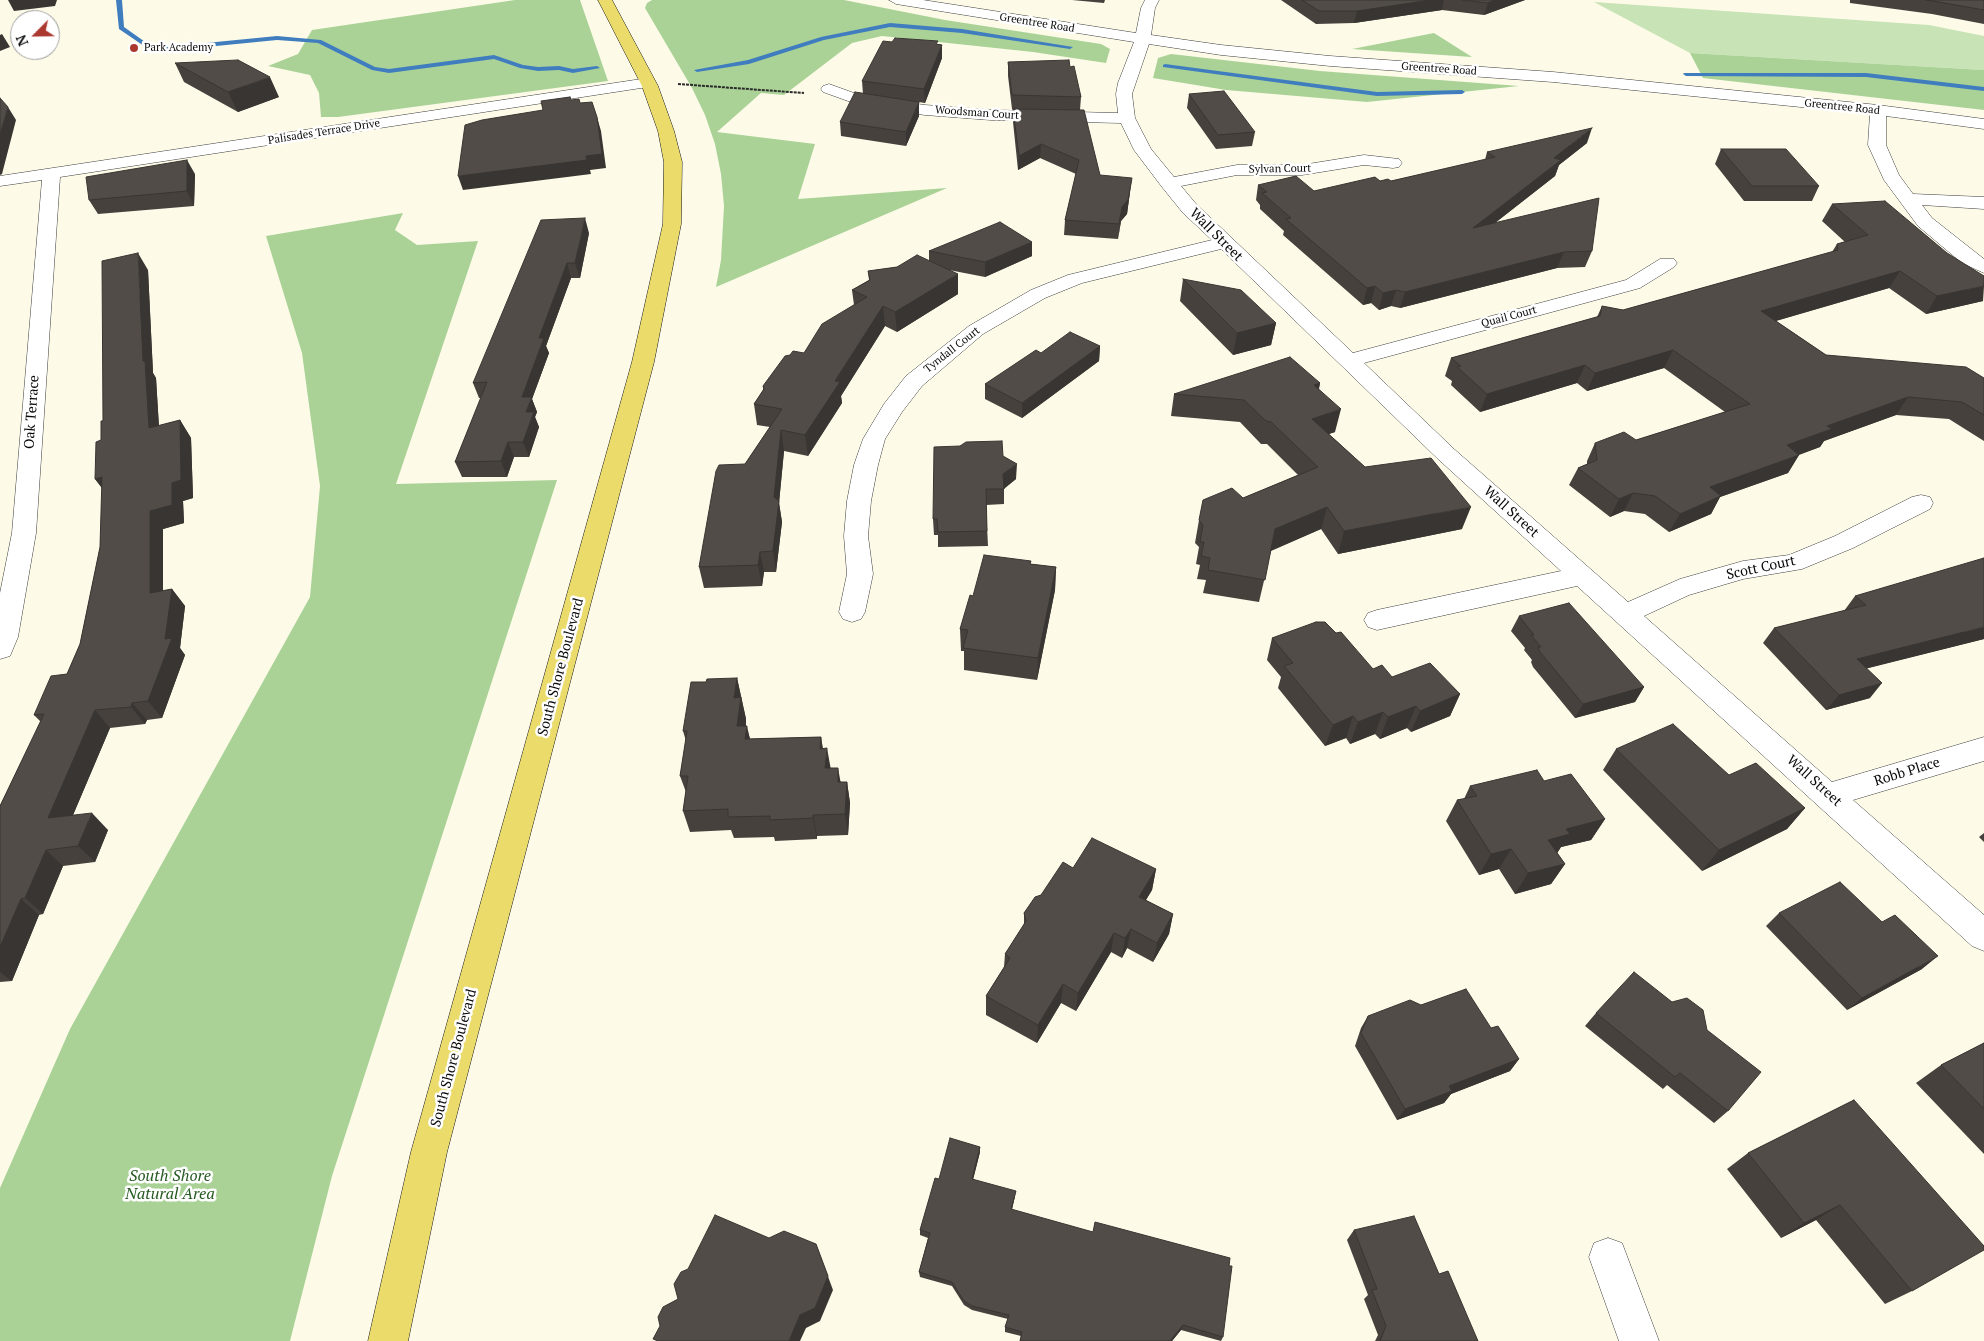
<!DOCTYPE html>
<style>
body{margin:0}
#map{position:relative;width:1984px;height:1341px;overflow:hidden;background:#fdfbe8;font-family:"PT Serif",serif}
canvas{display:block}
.north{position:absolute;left:10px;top:10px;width:50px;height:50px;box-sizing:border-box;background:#fff;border:1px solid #9d9d9d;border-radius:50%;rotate:247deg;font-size:14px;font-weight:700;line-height:20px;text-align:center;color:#090909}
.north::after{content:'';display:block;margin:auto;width:18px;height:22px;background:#ab3930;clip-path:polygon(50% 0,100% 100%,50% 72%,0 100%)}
</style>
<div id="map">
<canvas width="1984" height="1341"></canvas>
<div class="north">N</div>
</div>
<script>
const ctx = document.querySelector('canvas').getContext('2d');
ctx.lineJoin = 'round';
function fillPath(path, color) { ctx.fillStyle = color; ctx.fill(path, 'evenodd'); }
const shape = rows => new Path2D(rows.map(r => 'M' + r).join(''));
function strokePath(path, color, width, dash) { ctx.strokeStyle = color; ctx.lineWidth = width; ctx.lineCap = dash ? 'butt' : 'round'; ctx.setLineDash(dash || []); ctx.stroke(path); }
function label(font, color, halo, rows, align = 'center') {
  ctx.font = font + ' "PT Serif",serif'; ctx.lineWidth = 5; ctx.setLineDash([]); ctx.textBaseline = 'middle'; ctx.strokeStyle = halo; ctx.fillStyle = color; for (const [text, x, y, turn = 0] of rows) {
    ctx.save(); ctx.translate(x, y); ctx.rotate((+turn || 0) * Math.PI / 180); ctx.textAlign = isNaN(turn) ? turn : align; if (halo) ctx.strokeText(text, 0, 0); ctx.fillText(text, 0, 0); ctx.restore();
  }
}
const green = shape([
 [1594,2,1929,25,1984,36,1984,70,1690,53]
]);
const forest = shape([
 [515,0,580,0,608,81,338,117,321,117,319,93,310,75,268,66,298,54,312,30],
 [652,0,844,0,945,20,1101,44,1110,49,1106,63,1033,52,882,36,852,43,784,95,761,93,717,132,815,144,798,199,947,188,716,287,721,260,724,206,721,174,715,144,705,115,692,88,645,8,647,3],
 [1434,33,1472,57,1352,49],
 [1690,53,1984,70,1984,110,1703,78],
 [1171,54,1320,71,1519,86,1367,102,1226,90,1153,78,1158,58],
 [403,213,395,230,417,245,478,241,396,484,557,480,332,1176,290,1341,0,1341,0,1188,70,1029,310,597,320,486,302,353,266,236]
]);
const stream = shape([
 [116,0,122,0,124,27,148,44,165,47,277,36,321,40,375,67,389,69,494,55,523,65,538,67,559,66,573,69,597,66,600,68,573,73,559,70,538,71,520,68,494,59,389,73,372,70,318,43,277,40,165,51,144,46,119,29,116,0],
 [890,23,962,29,1073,47,1070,49,962,33,890,27,824,40,749,64,697,72,694,70,748,60,821,37,890,23],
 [1165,64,1377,92,1462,90,1465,92,1462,94,1377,96,1163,67,1163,65,1165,64],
 [1684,73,1866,73,1984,87,1984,91,1866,77,1686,76,1683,74,1684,73]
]);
const path = shape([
 [678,84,804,93]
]);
const minor = shape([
 [889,0,923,0,1136,33,1141,8,1145,0,1159,0,1155,8,1151,35,1221,45,1330,56,1553,72,1878,105,1984,119,1984,129,1886,116,1886,145,1899,175,1913,194,1984,197,1984,209,1922,205,1932,218,1984,259,1984,273,1962,263,1918,226,1884,180,1868,145,1870,114,1553,82,1330,66,1221,55,1149,44,1132,94,1135,118,1151,149,1174,177,1237,165,1302,165,1364,155,1399,159,1402,163,1399,167,1393,168,1364,165,1302,175,1237,175,1181,186,1197,205,1353,353,1626,280,1660,259,1674,259,1677,263,1674,267,1640,288,1364,363,1454,449,1628,602,1680,579,1743,561,1789,555,1835,536,1912,497,1921,495,1930,497,1933,503,1930,509,1853,548,1802,569,1743,579,1689,595,1644,616,1832,782,1984,737,1984,761,1853,800,1984,915,1984,951,1972,946,1577,586,1377,630,1368,627,1364,620,1368,613,1377,610,1561,571,1438,459,1221,249,1082,283,1045,298,983,334,922,386,902,412,885,439,878,465,871,501,868,536,873,574,865,612,861,619,852,622,843,619,839,612,847,574,844,536,847,501,854,465,863,439,884,404,906,376,969,326,1031,290,1068,275,1212,240,1183,213,1162,187,1134,150,1121,123,991,120,925,115,862,106,823,92,821,89,823,86,829,84,865,97,925,105,991,110,1118,113,1116,94,1118,83,1134,42,896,4,889,0],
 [648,78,656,83,654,86,60,177,36,533,18,637,10,656,0,659,0,593,12,533,42,180,0,186,0,176,648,78],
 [1608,1238,1622,1243,1659,1341,1619,1341,1589,1257,1594,1243,1608,1238]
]);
const major = shape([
 [598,0,612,0,658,86,674,131,682,162,681,224,654,362,447,1152,408,1341,368,1341,411,1152,632,362,663,224,664,162,658,131,642,86,598,0]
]);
const wall = shape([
 [1072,0,1105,0,1104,3],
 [1281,0,1525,0,1484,15,1442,10,1354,23,1316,24],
 [1850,0,1984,0,1984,24,1932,14,1850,3],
 [938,44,942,45,942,58,925,103,912,101,919,102,919,116,906,146,841,136,840,122,863,94,862,81],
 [1008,62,1070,67,1081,97,1080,110,1100,175,1130,192,1127,214,1121,221,1118,239,1064,235,1065,220,1076,174,1040,158,1018,170,1013,122,1013,109,1012,109,1008,76],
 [175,63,279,97,238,112,184,82],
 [1189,94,1255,132,1252,146,1216,149,1187,108],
 [1587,143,1559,165,1555,176,1495,223,1592,251,1585,267,1557,268,1400,308,1391,306,1379,310,1371,303,1363,305,1283,235,1284,231,1260,209,1260,205,1256,200,1258,185,1314,191,1380,181,1391,181,1485,160,1487,152],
 [1721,149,1819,186,1812,201,1744,201,1715,164],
 [195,174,194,206,98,214,89,200],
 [1832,204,1983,301,1926,314,1889,288,1776,321,1826,355,1984,378,1984,441,1949,419,1896,415,1824,441,1820,447,1799,455,1788,473,1720,497,1711,514,1669,532,1645,514,1624,511,1610,517,1569,485,1578,468,1587,464,1587,461,1595,443,1636,440,1725,412,1664,368,1587,391,1577,383,1480,412,1451,385,1452,381,1445,376,1451,358,1597,317,1602,306,1623,310,1832,252,1837,244,1845,242,1822,221],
 [589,233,580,278,571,278,546,346,549,353,532,399,537,412,535,417,539,427,529,457,514,457,507,477,462,477,455,462,481,398,479,398,473,383],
 [1032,242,1032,256,985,277,949,270,958,294,897,332,885,326,841,396,842,403,808,456,784,451,779,503,782,522,776,572,764,572,762,586,704,588,699,567,745,464,770,427,757,425,754,404,763,390,763,386,804,353,854,305,852,290,869,280,868,271,897,267,929,261,929,251],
 [148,270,153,373,156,378,159,426,180,420,191,438,193,498,183,501,184,523,163,529,163,591,172,589,185,606,180,648,185,655,162,718,147,720,145,724,110,728,73,815,108,830,95,862,63,866,43,914,39,915,12,981,0,982,0,806,41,722,34,715,67,674,80,644,100,547,102,488,95,479,101,440,103,421],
 [1183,279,1276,323,1271,345,1233,355,1180,301],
 [1100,346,1099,361,1022,418,985,399,985,384,1041,353],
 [1320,383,1319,389,1335,432,1329,434,1365,467,1462,529,1338,554,1321,529,1271,551,1259,602,1203,593,1206,580,1197,579,1200,565,1196,564,1199,547,1195,543,1199,520,1243,498,1298,475,1267,444,1261,444,1240,422,1171,416,1174,394],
 [1003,456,1016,479,1004,489,1004,504,986,505,988,546,938,547,938,535,934,535,933,519],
 [1031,564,1056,567,1055,590,1037,680,964,670,964,651,961,651,960,629,973,596],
 [1855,596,1984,639,1867,668,1870,698,1826,710,1763,643,1774,628,1844,611],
 [1519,616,1644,687,1635,702,1575,718,1533,667,1531,662,1532,660,1524,650,1525,648,1511,631],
 [1336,633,1373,669,1392,677,1460,694,1450,716,1411,732,1407,728,1380,739,1375,734,1350,744,1346,738,1325,746,1278,688,1281,677,1267,660,1272,638],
 [737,678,746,719,746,726,750,739,821,737,823,749,830,768,841,782,847,782,850,803,848,835,817,836,817,839,775,841,774,837,734,838,731,830,690,832,683,811,686,792,680,776,686,741,683,731,706,682],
 [1616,749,1805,808,1787,829,1702,871,1603,770],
 [1544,781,1605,819,1591,840,1561,847,1557,853,1565,864,1551,884,1515,894,1499,869,1479,875,1446,821,1457,800,1464,799,1470,786],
 [1984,833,1984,842,1979,837],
 [1073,868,1156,869,1152,890,1146,900,1173,914,1169,934,1153,962,1127,948,1122,958,1111,952,1076,1011,1061,1003,1037,1043,986,1015,986,996,1004,967,1005,954,1024,925,1024,913,1041,895],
 [1779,913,1922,969,1847,1010,1766,926],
 [1672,1002,1728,1111,1714,1123,1667,1085,1663,1089,1585,1026,1596,1013],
 [1421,1005,1491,1028,1519,1059,1510,1071,1451,1094,1444,1103,1397,1120,1355,1046,1361,1028,1368,1016],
 [1984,1043,1984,1154,1916,1083,1941,1065],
 [1854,1100,1912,1291,1885,1304,1816,1220,1781,1238,1727,1169,1748,1153],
 [980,1152,973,1179,1015,1196,1012,1209,1223,1337,1221,1341,1181,1330,1172,1341,1020,1341,1021,1336,1005,1332,1005,1327,1008,1319,972,1310,964,1305,952,1286,920,1277,919,1272,928,1238,920,1235,920,1230,939,1179],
 [1354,1230,1439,1274,1478,1341,1375,1341,1378,1335,1364,1299,1368,1295,1347,1240]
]);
const shadedWall = shape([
 [8,0,57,0,55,6,14,11],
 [1431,0,1444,0,1442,10,1354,23,1357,11],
 [1495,0,1525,0,1484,15,1488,3],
 [2,34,10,47,0,51,0,35],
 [942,45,942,58,925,103,924,89],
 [270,77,279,97,238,112,228,92],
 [919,102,919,116,906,146,906,132],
 [8,107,16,120,2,174,0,175,0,134],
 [597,117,601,131,606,168,590,170,591,174,463,190,458,176,586,156],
 [1592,128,1587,143,1559,165,1555,176,1468,244,1473,228,1554,158],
 [1041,144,1040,158,1018,170,1019,156],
 [187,160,195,174,194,206,187,191],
 [1132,178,1130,192,1127,214,1121,221,1118,239,1122,207],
 [585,218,589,233,580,278,575,263],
 [1032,242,1032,256,985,277,985,262],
 [1564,252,1557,268,1400,308,1405,292],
 [138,253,148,270,153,373,156,378,160,446,149,428,143,361],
 [567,263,571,278,546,346,549,353,532,399,537,412,535,417,539,427,529,457,523,442,522,397,539,338],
 [1900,271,1889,288,1751,328,1761,311],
 [958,274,958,294,897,332,895,312],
 [1375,286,1371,303,1363,305,1367,288],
 [1984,286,1983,301,1926,314,1937,296],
 [1396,290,1391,306,1379,310,1383,293],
 [883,306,885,326,841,396,842,403,808,456,805,435,835,381],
 [1276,323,1271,345,1233,355,1237,333],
 [1100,346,1099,361,1022,418,1022,403],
 [1673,350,1664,368,1587,391,1595,373],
 [1585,365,1577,383,1480,412,1487,394],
 [1320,383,1315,406,1314,385],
 [1908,397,1896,415,1824,441,1820,447,1775,463,1787,445,1827,426],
 [1341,409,1335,432,1307,441,1312,419],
 [180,420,191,438,193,498,183,501,184,523,163,529,163,611,150,593,150,511,172,483],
 [781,430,784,451,779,503,782,522,776,572,773,551,774,497],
 [508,442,514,457,507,477,501,461],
 [1799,455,1788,473,1720,497,1711,514,1669,532,1680,514,1710,487],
 [1017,464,1016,479,1003,489,1003,474],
 [102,477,108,496,95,479],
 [1633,493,1624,511,1610,517,1619,499],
 [1327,507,1321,529,1270,551,1275,529],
 [1471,507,1462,529,1338,554,1344,531],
 [760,552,764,572,762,586,758,565],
 [1056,567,1055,590,1037,680,1038,658],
 [172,589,185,606,180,648,185,655,162,718,148,701,165,639],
 [1984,627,1984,639,1845,674,1857,659],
 [737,678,746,719,743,748,737,726,734,698],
 [1882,683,1870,698,1826,710,1839,695],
 [1644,687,1635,702,1575,718,1583,704],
 [1460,694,1450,716,1411,732,1420,711],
 [132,703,147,720,145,724,131,707],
 [1416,706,1407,728,1380,739,1388,717],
 [95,710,110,728,65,834,48,818],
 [1383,712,1375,734,1350,744,1358,722],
 [1353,716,1346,738,1325,746,1333,725],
 [747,726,752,748,745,739],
 [821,737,824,758,820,749],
 [827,748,831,770,825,768],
 [838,768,842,790,838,782],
 [847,782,850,803,848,835,845,814],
 [1805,808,1787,829,1702,871,1719,850],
 [92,813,108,830,95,862,78,846],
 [813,815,817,836,817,839,813,818],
 [1605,819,1591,840,1561,847,1556,855,1548,840,1566,829],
 [1511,849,1499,869,1479,875,1491,854],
 [46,850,63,866,43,914,25,898],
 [1565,864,1551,884,1515,894,1528,873],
 [1156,869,1152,890,1136,916,1139,897],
 [21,899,39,915,12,981,0,972,0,947],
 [1173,914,1169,934,1153,962,1157,943],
 [1131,929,1127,948,1122,958,1125,938],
 [1114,933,1111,952,1076,1011,1078,993],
 [1938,956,1922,969,1847,1010,1862,998],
 [1063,984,1061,1003,1037,1043,1038,1025],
 [1519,1059,1510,1071,1451,1094,1444,1103,1397,1120,1405,1109,1449,1086],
 [980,1147,980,1152,972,1184,972,1179],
 [1016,1191,1015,1196,1011,1214,1011,1209],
 [1840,1205,1816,1220,1781,1238,1804,1223],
 [816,1244,833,1290,820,1321,806,1328,800,1341,789,1341],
 [1183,1325,1181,1330,1172,1341,1170,1341]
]);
const building = shape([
 [1302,0,1431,0,1357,11,1319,11,1302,0],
 [1463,0,1495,0,1488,3,1463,0],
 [1926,0,1984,0,1984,10,1939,2,1926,0],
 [895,38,938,41,936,44,942,45,924,89,862,81,883,41,892,42,895,38],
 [238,60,270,77,228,92,175,63,238,60],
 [1069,60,1070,67,1074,66,1081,97,1012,95,1008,62,1069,60],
 [1224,91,1255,132,1218,135,1189,94,1224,91],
 [855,92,919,102,906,132,840,122,855,92],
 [570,97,571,100,579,99,580,103,592,102,597,117,602,154,586,156,587,160,458,176,465,125,482,120,543,110,541,101,570,97],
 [0,98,8,107,0,134,0,98],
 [1013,109,1084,110,1100,175,1132,178,1128,200,1122,207,1119,224,1065,220,1079,160,1041,144,1019,156,1013,109],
 [1592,128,1554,158,1561,160,1473,228,1599,198,1592,251,1564,252,1405,292,1396,290,1383,293,1375,286,1367,288,1286,219,1291,218,1262,193,1267,192,1258,185,1296,176,1314,191,1375,177,1380,181,1388,179,1391,181,1495,157,1487,152,1592,128],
 [1721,149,1786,149,1819,186,1752,186,1721,149],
 [187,160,187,191,89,200,86,177,187,160],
 [1885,201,1947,253,1984,276,1984,286,1937,296,1900,271,1761,311,1826,355,1966,367,1984,378,1984,415,1962,402,1908,397,1827,426,1832,429,1787,445,1799,455,1710,487,1721,496,1680,514,1655,496,1633,493,1619,499,1578,468,1597,460,1595,443,1624,432,1636,440,1750,404,1673,350,1595,373,1585,365,1487,394,1457,367,1461,366,1451,358,1600,316,1602,306,1623,310,1838,250,1837,244,1868,235,1832,204,1885,201],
 [585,218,575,263,567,263,539,338,544,338,522,397,532,397,526,412,534,412,523,442,508,442,501,461,455,462,487,382,473,383,541,220,585,218],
 [1000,222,1032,242,985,262,929,251,1000,222],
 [138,253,143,361,145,361,149,428,180,420,181,480,172,483,172,505,150,511,150,593,172,589,165,639,172,638,148,701,132,703,131,707,95,710,48,818,92,813,78,846,46,850,25,898,21,899,0,947,0,806,44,714,34,715,51,676,67,674,80,644,100,547,102,477,95,479,96,442,101,440,101,421,103,421,102,261,138,253],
 [917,255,958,274,895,312,883,306,835,381,840,382,805,435,781,430,774,497,779,501,773,551,760,552,758,565,699,567,716,471,719,465,745,464,782,409,754,404,764,389,763,386,785,356,790,355,793,351,804,353,822,324,867,297,852,290,870,280,868,271,897,267,917,255],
 [1183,279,1241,290,1276,323,1237,333,1183,279],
 [1070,332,1100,346,1022,403,985,384,1036,350,1041,353,1070,332],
 [1290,357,1320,383,1314,385,1341,409,1312,419,1365,467,1431,458,1471,507,1344,531,1327,507,1275,529,1265,580,1208,570,1210,558,1201,556,1204,542,1200,542,1203,525,1199,520,1203,500,1232,488,1243,498,1318,467,1271,422,1266,421,1244,400,1174,394,1290,357],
 [1002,441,1003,456,1017,464,1003,474,1004,489,986,489,987,531,938,532,937,519,933,519,934,447,960,446,966,442,1002,441],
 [984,555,1031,561,1030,564,1056,567,1038,658,963,648,968,630,960,629,970,595,973,596,984,555],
 [1984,558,1984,627,1857,659,1882,683,1839,695,1774,628,1866,605,1855,596,1984,558],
 [1569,603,1644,687,1583,704,1540,652,1538,647,1541,647,1531,635,1534,635,1519,616,1569,603],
 [1316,622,1325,622,1336,633,1341,632,1373,669,1382,665,1392,677,1430,663,1460,694,1420,711,1416,706,1388,717,1383,712,1358,722,1353,716,1333,725,1284,666,1293,663,1272,638,1316,622],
 [737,678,734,698,741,697,737,726,747,726,745,739,821,737,820,749,827,748,825,768,838,768,838,782,847,782,845,814,813,815,813,818,770,820,770,816,728,817,728,809,683,811,688,776,680,776,687,731,683,731,691,682,706,682,707,679,737,678],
 [1673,724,1729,775,1756,763,1805,808,1719,850,1616,749,1673,724],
 [1537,770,1544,781,1571,774,1605,819,1566,829,1570,834,1548,840,1565,864,1528,873,1511,849,1491,854,1457,800,1477,796,1470,786,1537,770],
 [1092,838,1156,869,1139,897,1173,914,1157,943,1131,929,1125,938,1114,933,1078,993,1063,984,1038,1025,986,996,1010,958,1005,954,1026,921,1024,913,1035,897,1041,895,1063,862,1073,868,1092,838],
 [1840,882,1882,922,1895,915,1938,956,1862,998,1779,913,1840,882],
 [1634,972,1672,1002,1687,998,1703,1010,1707,1030,1761,1072,1728,1111,1680,1073,1675,1077,1596,1013,1634,972],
 [1466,989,1491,1028,1498,1026,1519,1059,1449,1086,1452,1091,1405,1109,1361,1033,1368,1016,1410,1000,1421,1005,1466,989],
 [1984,1043,1984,1109,1941,1065,1984,1043],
 [1854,1100,1984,1246,1984,1250,1912,1291,1840,1205,1804,1223,1748,1153,1854,1100],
 [950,1138,980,1147,972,1179,1016,1191,1011,1209,1093,1232,1095,1222,1230,1258,1229,1266,1232,1266,1223,1337,1183,1325,1170,1341,1020,1341,1022,1332,1005,1327,1009,1315,972,1306,964,1301,952,1282,919,1272,930,1233,920,1230,935,1178,939,1179,950,1138],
 [715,1215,769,1238,784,1231,816,1244,828,1276,815,1308,800,1315,789,1341,658,1341,653,1339,660,1326,658,1317,663,1307,678,1299,674,1284,681,1272,688,1269,715,1215],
 [1414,1216,1439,1274,1448,1271,1478,1341,1380,1341,1386,1326,1372,1290,1377,1289,1354,1230,1414,1216]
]);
const markers = [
 [134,48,5,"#ab3930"]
];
const farStreetnames = [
 ["Greentree Road",1037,23,9],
 ["Greentree Road",1439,69,4],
 ["Greentree Road",1842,107,6],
 ["Woodsman Court",977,113,4],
 ["Palisades Terrace Drive",324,132,-9],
 ["Sylvan Court",1280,169,-1],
 ["Quail Court",1509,317,-15],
 ["Tyndall Court",952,350,-38]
];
const farPoinames = [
 ["Park Academy",144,48]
];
const streetNames = [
 ["Wall Street",1216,235,45],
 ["Oak Terrace",32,412,-86],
 ["Wall Street",1511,512,42],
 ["Scott Court",1761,568,-12],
 ["South Shore Boulevard",561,667,-75],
 ["Robb Place",1907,772,-17],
 ["Wall Street",1814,781,42],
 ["South Shore Boulevard",454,1058,-75]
];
const nearParknames = [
 ["South Shore",170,1176],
 ["Natural Area",170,1194]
];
fillPath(green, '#c8e3b6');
fillPath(forest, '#aad297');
fillPath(stream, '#407dbf');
strokePath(minor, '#3c3c3c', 1);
strokePath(major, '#1a1a1a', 1);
strokePath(path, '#2b2b2b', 2, [3, 1]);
fillPath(minor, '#fff');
fillPath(major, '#ebdb6a');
fillPath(wall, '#46413d');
fillPath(shadedWall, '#393532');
fillPath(building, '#514c47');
strokePath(building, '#393532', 1);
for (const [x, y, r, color] of markers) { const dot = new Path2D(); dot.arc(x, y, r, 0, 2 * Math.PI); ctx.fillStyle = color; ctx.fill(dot); strokePath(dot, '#fff', 2); }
label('11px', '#090909', '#fff', farStreetnames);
label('11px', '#090909', '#fff', farPoinames, 'left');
label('14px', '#090909', '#fff', streetNames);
label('italic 16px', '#265a21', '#fff', nearParknames);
</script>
